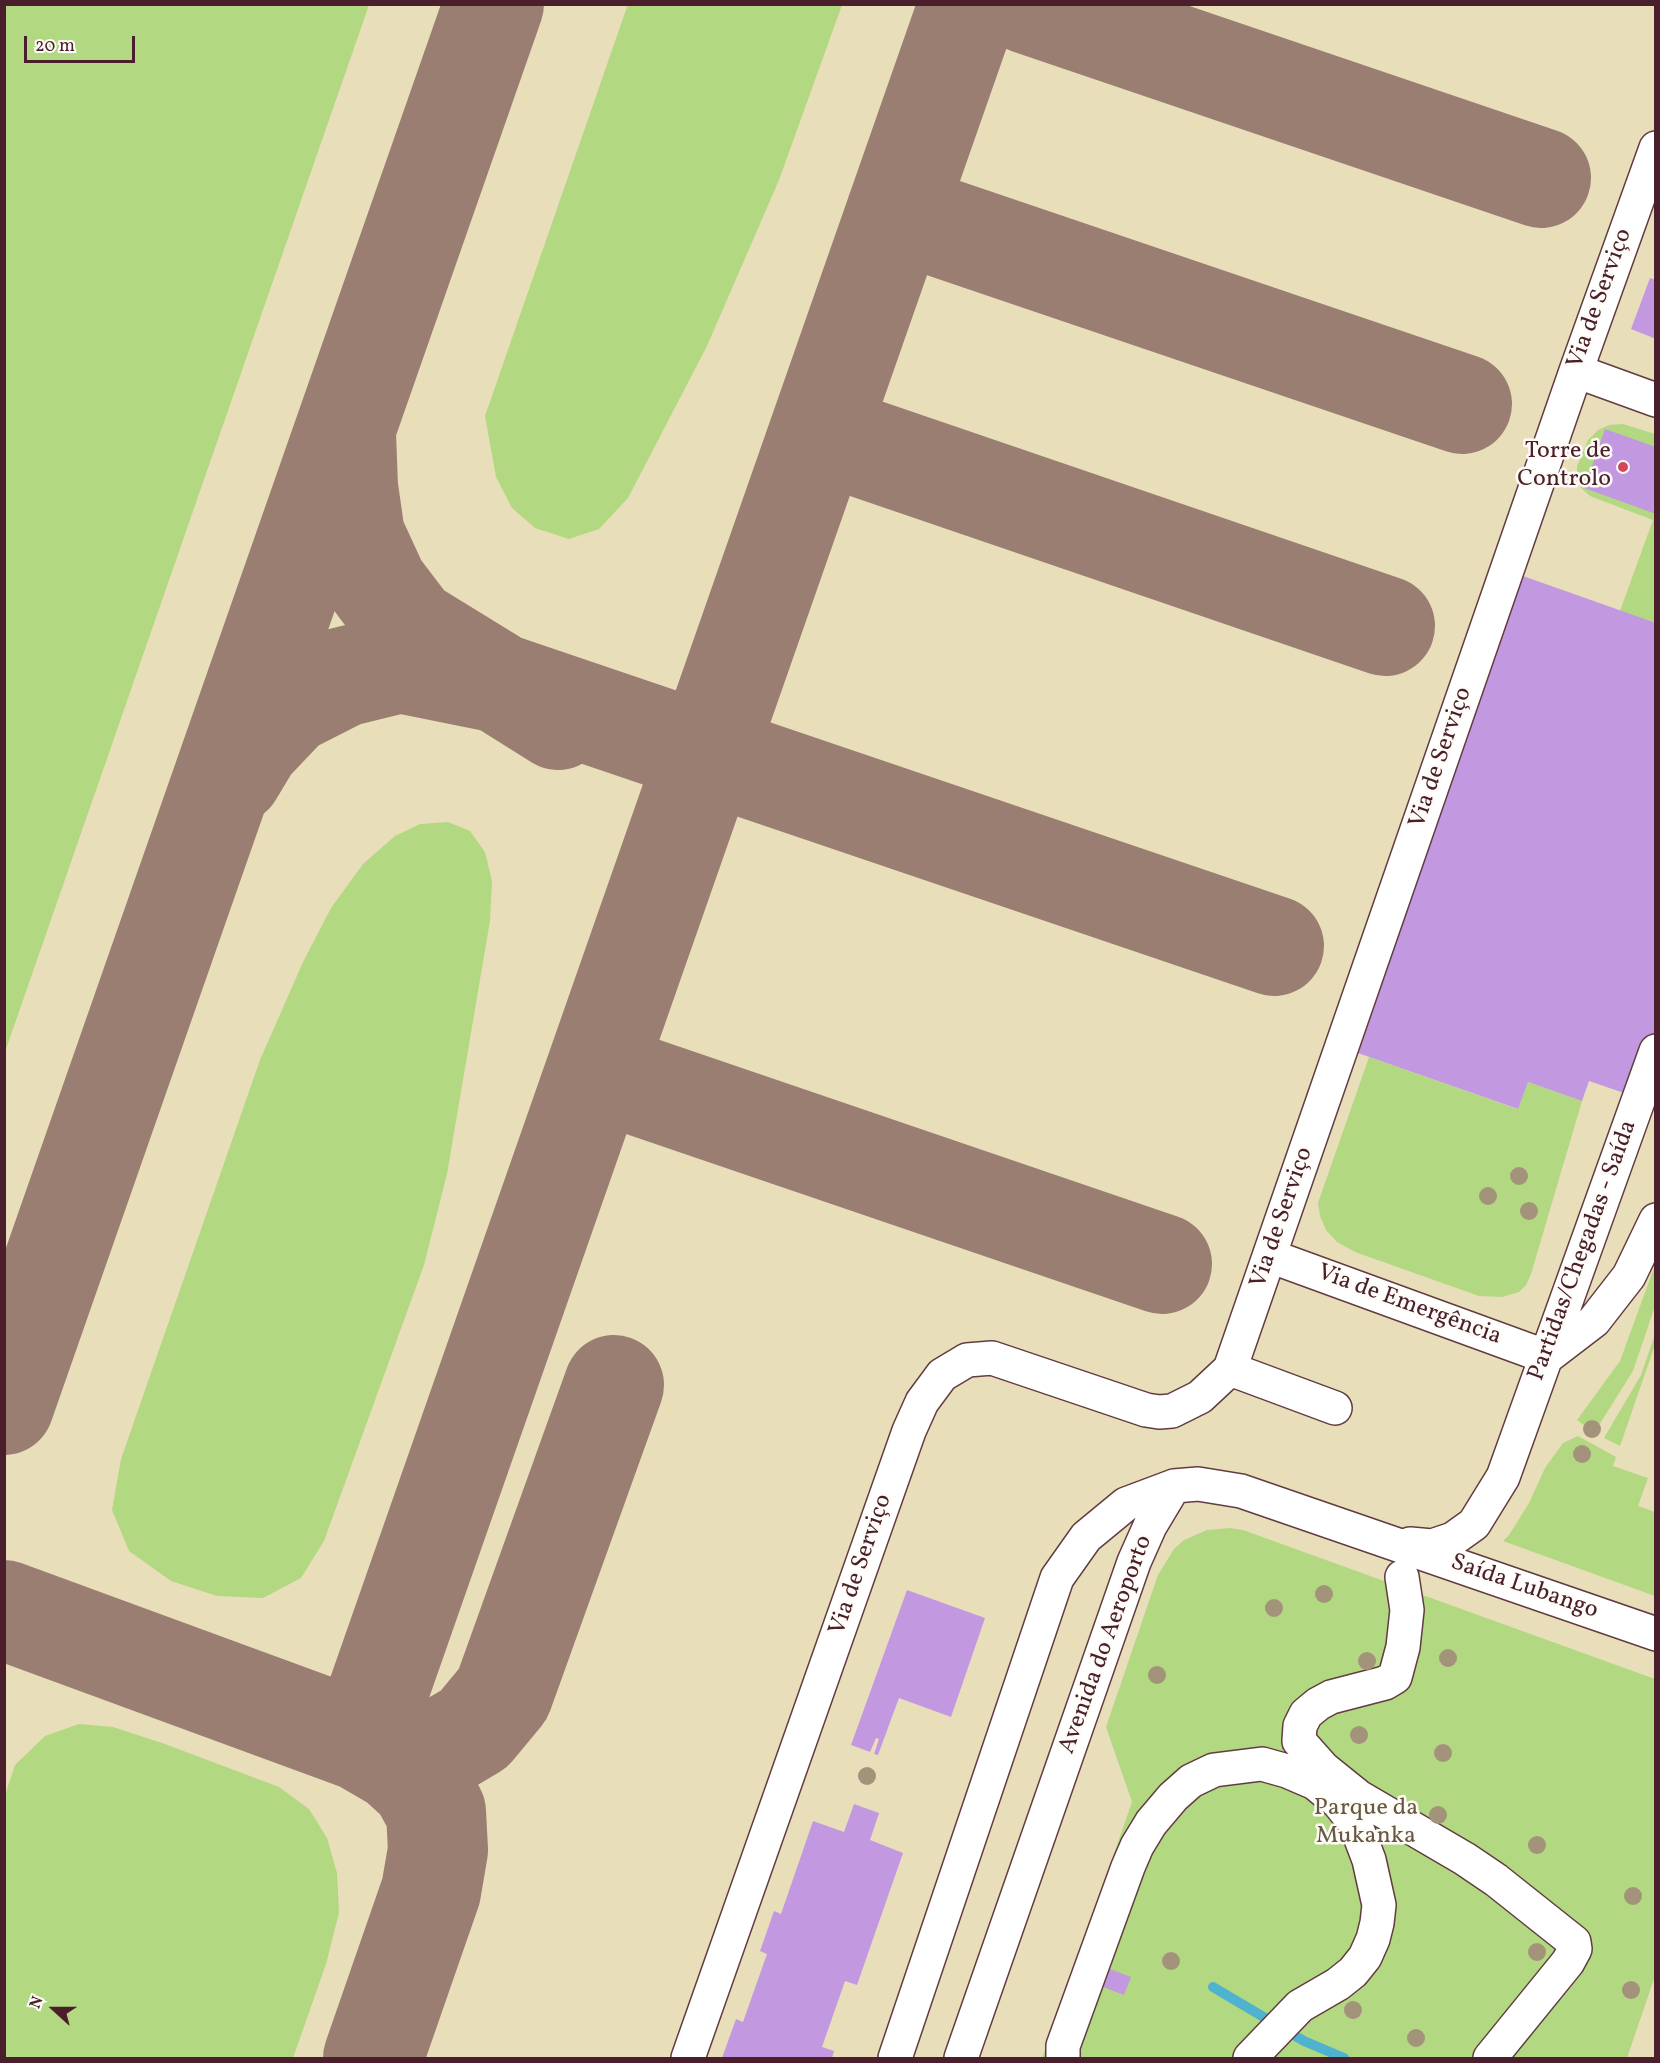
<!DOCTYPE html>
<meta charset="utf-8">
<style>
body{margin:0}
#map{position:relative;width:1660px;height:2063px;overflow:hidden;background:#e9deba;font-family:Vollkorn,serif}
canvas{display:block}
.frame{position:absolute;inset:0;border:6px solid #4a1f2b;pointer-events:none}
.north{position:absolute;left:24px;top:1979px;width:60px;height:60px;-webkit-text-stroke:4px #fdfcf7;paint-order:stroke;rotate:291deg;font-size:16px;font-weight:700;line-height:24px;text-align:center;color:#4a1f2b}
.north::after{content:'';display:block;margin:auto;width:21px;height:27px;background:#4a1f2b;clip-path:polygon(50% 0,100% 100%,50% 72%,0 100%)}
.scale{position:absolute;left:24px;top:36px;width:111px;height:27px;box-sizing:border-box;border:3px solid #4a1f2b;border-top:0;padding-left:8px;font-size:18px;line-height:21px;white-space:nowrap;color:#4a1f2b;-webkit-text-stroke:4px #fdfcf7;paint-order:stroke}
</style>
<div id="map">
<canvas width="1660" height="2063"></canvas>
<div class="frame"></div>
<div class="north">N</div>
<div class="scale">20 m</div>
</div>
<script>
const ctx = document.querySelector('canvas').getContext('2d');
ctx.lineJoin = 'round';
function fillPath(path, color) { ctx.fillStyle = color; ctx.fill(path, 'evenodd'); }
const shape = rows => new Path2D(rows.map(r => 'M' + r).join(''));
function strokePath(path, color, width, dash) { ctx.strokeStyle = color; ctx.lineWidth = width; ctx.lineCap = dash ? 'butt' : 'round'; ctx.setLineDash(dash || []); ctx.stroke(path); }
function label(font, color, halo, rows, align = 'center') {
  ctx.font = font + ' Vollkorn,serif'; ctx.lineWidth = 5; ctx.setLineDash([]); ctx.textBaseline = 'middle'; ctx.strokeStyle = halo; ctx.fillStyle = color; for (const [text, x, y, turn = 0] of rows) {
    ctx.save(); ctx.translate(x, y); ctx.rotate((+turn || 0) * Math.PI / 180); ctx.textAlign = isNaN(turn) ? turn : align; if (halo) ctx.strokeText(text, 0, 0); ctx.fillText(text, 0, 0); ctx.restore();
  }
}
const green = shape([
 [5,4,369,5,5,1052,4,5],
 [628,4,842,5,779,180,707,346,628,498,599,529,569,539,535,528,512,508,496,477,485,416],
 [1623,424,1655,434,1655,623,1620,611,1653,520,1590,496,1581,488,1577,479,1577,466,1588,440,1598,430,1609,425],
 [448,822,470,831,485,852,492,881,490,921,447,1174,424,1265,324,1541,301,1578,263,1598,217,1596,171,1581,129,1551,112,1510,121,1459,260,1060,303,962,331,908,363,864,395,836,420,824],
 [1369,1057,1517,1109,1528,1082,1582,1101,1531,1274,1526,1285,1519,1292,1502,1297,1479,1296,1355,1252,1337,1242,1326,1230,1320,1216,1318,1203],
 [1655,1265,1655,1306,1633,1371,1594,1433,1577,1420,1620,1361],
 [1655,1334,1655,1345,1620,1446,1604,1438,1641,1375],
 [1578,1436,1616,1457,1613,1466,1648,1478,1638,1506,1655,1512,1655,1596,1503,1541,1509,1535,1529,1503,1545,1468,1563,1443],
 [1230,1528,1243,1530,1655,1679,1655,1976,1627,2058,1042,2058,1132,1802,1106,1727,1158,1575,1174,1549,1184,1540,1207,1530],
 [79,1724,113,1727,165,1744,279,1787,309,1809,327,1838,337,1873,339,1913,326,1964,293,2058,5,2058,5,1795,15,1765,45,1736]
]);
const stream = shape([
 [1213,1987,1304,2041,1344,2058]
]);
const taxiway = shape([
 [1028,4,1541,178],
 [896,212,1462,404],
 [820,433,1385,626],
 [346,434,348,487,355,536,378,586,410,628,493,679],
 [499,683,1274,946],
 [233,774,251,744,288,705,343,677,400,663,499,683,558,720],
 [596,1071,1162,1264],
 [614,1385,503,1694,474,1729,442,1748,406,1750,361,1741,969,4],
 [4,1405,494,4],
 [4,1610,361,1741,397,1762,420,1783,436,1812,438,1850,431,1891,373,2058]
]);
const building = shape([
 [1650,278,1656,280,1656,339,1631,329],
 [1605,429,1656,447,1656,514,1584,488],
 [1523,576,1656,623,1656,1104,1589,1081,1582,1101,1528,1082,1518,1109,1355,1052],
 [907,1590,985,1618,951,1717,899,1698,878,1755,874,1754,879,1739,876,1738,870,1752,851,1745],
 [854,1804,879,1813,870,1840,903,1853,857,1985,845,1981,822,2047,834,2051,832,2058,722,2058,736,2019,743,2022,767,1954,760,1951,774,1911,781,1914,813,1821,844,1832],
 [1110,1969,1131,1977,1124,1995,1103,1987]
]);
const minor = shape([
 [1576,371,1656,400],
 [1270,1256,1547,1357,1594,1321,1629,1276,1656,1220],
 [1230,1369,1335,1408],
 [1410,1544,1432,1546,1453,1539,1474,1524,1503,1477,1656,1051],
 [1402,1577,1407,1610,1403,1647,1395,1677,1385,1683,1331,1697,1318,1704,1306,1714,1300,1726,1299,1741,1323,1768,1359,1797,1465,1859,1496,1880,1574,1942,1575,1949,1568,1962,1490,2058],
 [688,2058,909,1431,922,1402,942,1375,967,1360,992,1358,1146,1410,1159,1412,1172,1411,1200,1397,1230,1369,1576,371,1656,148],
 [895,2058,1057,1578,1086,1537,1126,1504,1174,1486,1198,1484,1241,1491,1656,1634],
 [961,2058,1134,1562,1150,1526,1174,1486],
 [1063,2058,1063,2046,1128,1867,1137,1846,1151,1823,1173,1797,1191,1781,1214,1770,1262,1764,1287,1771,1315,1783,1338,1802,1355,1823,1369,1860,1379,1905,1377,1923,1373,1939,1365,1957,1353,1972,1338,1984,1300,2006,1250,2058]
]);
const trees = [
 [1519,1176],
 [1488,1196],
 [1529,1211],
 [1592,1429],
 [1582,1454],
 [1324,1594],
 [1274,1608],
 [1448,1658],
 [1367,1661],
 [1157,1675],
 [1359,1735],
 [1443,1753],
 [867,1776],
 [1438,1815],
 [1537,1845],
 [1633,1896],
 [1537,1952],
 [1171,1961],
 [1631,1990],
 [1353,2010],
 [1416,2038]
];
const markers = [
 [1623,467,6,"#d1495b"]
];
const streetNames = [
 ["Via de Serviço",1601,299,-70],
 ["Via de Serviço",1442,758,-71],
 ["Via de Serviço",1283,1218,-71],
 ["Partidas/Chegadas - Saída",1584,1251,-70],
 ["Via de Emergência",1409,1306,20],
 ["Via de Serviço",862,1565,-71],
 ["Saída Lubango",1524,1588,19],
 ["Avenida do Aeroporto",1107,1645,-70]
];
const poiNames = [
 ["Torre de",1611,453],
 ["Controlo",1611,481]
];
const parkNames = [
 ["Parque da",1366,1810],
 ["Mukanka",1366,1838]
];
fillPath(green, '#b2d882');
strokePath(stream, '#4fb2ce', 10);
strokePath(taxiway, '#9a7e72', 100);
fillPath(building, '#c299e0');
strokePath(minor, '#623c40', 36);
strokePath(minor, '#fff', 33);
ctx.fillStyle = '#a3937a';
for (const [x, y] of trees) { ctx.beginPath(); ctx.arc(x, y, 9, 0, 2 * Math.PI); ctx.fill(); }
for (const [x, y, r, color] of markers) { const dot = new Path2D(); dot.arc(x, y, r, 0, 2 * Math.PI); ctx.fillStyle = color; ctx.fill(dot); strokePath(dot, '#fdfcf7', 2); }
label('24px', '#4a1f2b', '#fdfcf7', streetNames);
label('24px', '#4a1f2b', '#fdfcf7', poiNames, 'right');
label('24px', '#695645', '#fdfcf7', parkNames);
</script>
